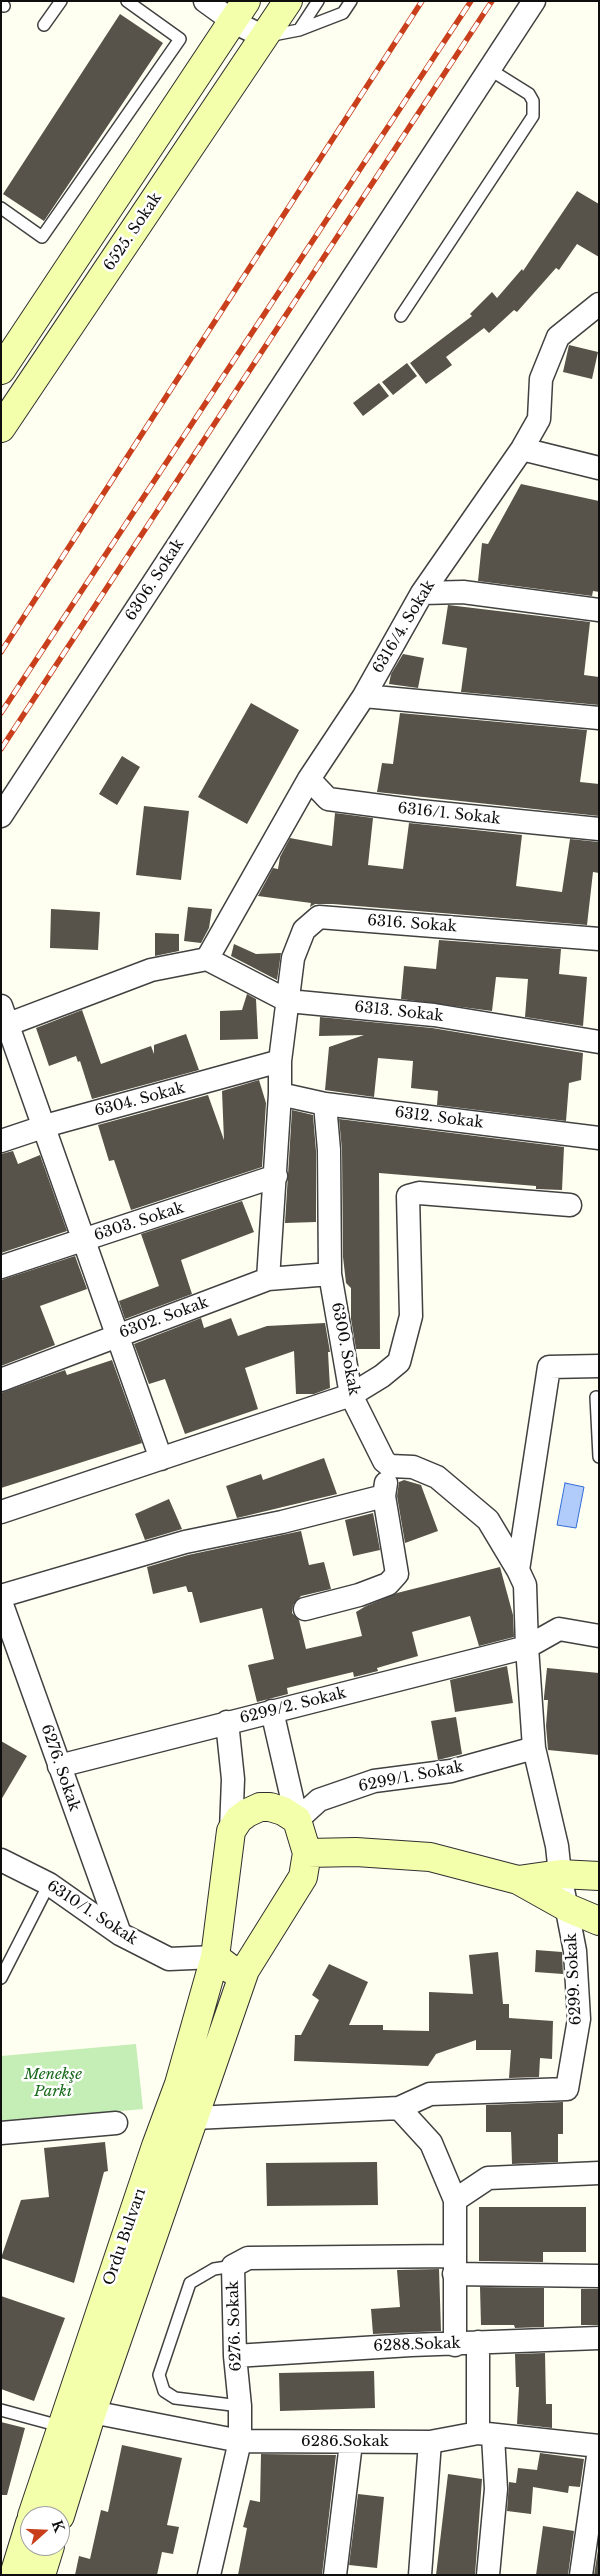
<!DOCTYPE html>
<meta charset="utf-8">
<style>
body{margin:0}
#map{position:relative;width:600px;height:2576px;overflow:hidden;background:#fefff0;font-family:"Libre Baskerville",serif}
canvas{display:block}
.frame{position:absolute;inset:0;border:2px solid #0e0e0e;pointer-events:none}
.north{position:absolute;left:20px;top:2506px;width:50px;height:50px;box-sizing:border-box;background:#fff;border:1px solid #9f9f9f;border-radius:50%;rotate:70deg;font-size:14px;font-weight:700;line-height:20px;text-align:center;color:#0e0e0e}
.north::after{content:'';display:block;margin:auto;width:18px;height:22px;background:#c93f1c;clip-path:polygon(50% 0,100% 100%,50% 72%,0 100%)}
</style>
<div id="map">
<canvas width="600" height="2576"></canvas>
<div class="frame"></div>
<div class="north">K</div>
</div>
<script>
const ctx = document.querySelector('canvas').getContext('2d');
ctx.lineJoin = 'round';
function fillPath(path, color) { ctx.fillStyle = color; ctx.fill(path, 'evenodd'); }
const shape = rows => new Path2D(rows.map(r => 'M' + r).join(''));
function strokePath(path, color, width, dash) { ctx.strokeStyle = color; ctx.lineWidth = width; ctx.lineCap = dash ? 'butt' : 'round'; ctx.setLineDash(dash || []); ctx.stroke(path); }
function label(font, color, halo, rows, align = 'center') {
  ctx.font = font + ' "Libre Baskerville",serif'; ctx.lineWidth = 5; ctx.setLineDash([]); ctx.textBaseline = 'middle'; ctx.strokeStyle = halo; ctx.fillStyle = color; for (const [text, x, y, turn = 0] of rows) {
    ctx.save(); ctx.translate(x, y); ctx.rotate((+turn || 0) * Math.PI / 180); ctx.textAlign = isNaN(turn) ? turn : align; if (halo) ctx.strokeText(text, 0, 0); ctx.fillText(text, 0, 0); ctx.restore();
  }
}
const green = shape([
 [136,2044,143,2109,1,2122,1,2056]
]);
const water = shape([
 [565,1483,584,1487,576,1528,557,1525,565,1483]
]);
const building = shape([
 [120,14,163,43,44,221,3,194],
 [577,191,599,204,599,257,577,244,559,270,556,268,517,312,514,310,489,333,484,328,446,357,452,365,426,384,410,363,472,316,470,314,492,292,497,298,522,269,523,271],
 [569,345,598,352,592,379,563,372],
 [407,363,417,376,393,395,382,382],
 [379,383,389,396,363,416,353,403],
 [521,484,599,501,599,592,593,591,592,596,478,581,482,543,488,544],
 [448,605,590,622,584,675,599,677,599,705,461,692,467,648,442,644],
 [403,654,424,658,418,688,389,684,391,674],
 [251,703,299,730,247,824,198,797],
 [400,713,587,730,580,782,599,784,599,816,377,792,382,763,393,764],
 [122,756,140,767,117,805,99,794],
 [144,806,189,811,181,880,136,875],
 [335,813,373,818,368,865,403,869,409,823,522,835,516,886,562,892,570,839,599,842,599,873,593,872,587,925,333,904,315,904,310,907,311,903,258,896,273,868,278,869,280,857,290,838,332,846],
 [188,907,212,909,209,928,201,943,184,941],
 [51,909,100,912,98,950,50,948],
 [155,933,179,934,179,951,155,956],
 [439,940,561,949,559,974,587,977,583,1026,525,1017,528,979,496,977,492,1011,401,999,404,966,436,969],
 [234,944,256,954,281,953,277,980,231,956],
 [247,994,256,999,258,1039,220,1040,220,1011,242,1010],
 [82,1010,101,1064,151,1046,154,1054,154,1045,186,1034,199,1070,92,1099,80,1061,78,1062,76,1056,49,1066,36,1028],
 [320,1017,432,1028,583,1053,581,1080,569,1083,566,1121,437,1105,438,1091,411,1088,413,1061,378,1058,374,1097,325,1090,329,1047,364,1035,319,1036],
 [259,1080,266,1103,262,1167,131,1210,114,1160,109,1161,98,1125,208,1095,224,1140,222,1091],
 [292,1110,313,1115,316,1151,316,1222,285,1223],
 [339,1119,564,1147,562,1190,536,1189,536,1186,379,1173,380,1349,356,1349,351,1319,351,1288,346,1283,343,1257,342,1150],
 [13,1151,18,1164,40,1155,67,1231,1,1253,1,1154],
 [242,1201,254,1232,181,1260,192,1294,125,1319,119,1301,159,1286,141,1234],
 [75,1256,87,1289,40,1306,55,1345,1,1366,1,1280],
 [201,1318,204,1328,231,1318,238,1336,267,1326,325,1323,330,1352,328,1352,330,1388,314,1394,296,1394,294,1351,245,1368,258,1409,185,1434,165,1379,149,1384,134,1344],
 [112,1360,142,1443,1,1488,1,1393,65,1370,67,1375],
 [324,1458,337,1494,237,1518,226,1486,261,1474,263,1480],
 [404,1480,421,1485,438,1531,405,1543,397,1496,399,1482],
 [169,1499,182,1529,145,1540,135,1514],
 [373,1513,380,1550,353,1556,345,1520],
 [301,1531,309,1565,324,1562,331,1589,301,1596,293,1605,292,1613,299,1620,306,1649,362,1636,356,1612,366,1606,397,1593,500,1567,513,1615,514,1637,479,1646,470,1616,412,1632,418,1656,377,1668,378,1671,354,1677,353,1672,287,1688,288,1694,257,1702,248,1665,274,1659,262,1608,200,1623,192,1592,188,1592,186,1586,153,1594,147,1567,188,1555],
 [507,1666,513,1703,455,1712,450,1680],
 [547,1668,599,1673,599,1755,548,1750,546,1726,548,1700,544,1700,544,1697],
 [456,1717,462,1754,438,1760,431,1721],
 [1,1741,27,1756,1,1800],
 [536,1950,562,1952,563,1974,535,1972],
 [498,1952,503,2004,509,2004,509,2018,553,2021,552,2059,540,2058,539,2077,509,2078,511,2050,476,2050,476,2040,436,2054,428,2066,294,2061,295,2035,301,2035,319,2000,312,1995,329,1964,368,1982,349,2025,383,2025,383,2030,429,2031,429,1992,473,1994,469,1955],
 [563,2102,563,2134,558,2134,558,2162,512,2164,511,2132,486,2132,486,2105],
 [105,2142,108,2171,104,2172,74,2283,1,2258,21,2200,49,2197,44,2148],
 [377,2162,378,2205,267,2206,266,2163],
 [479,2207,586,2207,586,2252,543,2252,543,2262,479,2261],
 [439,2269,441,2331,373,2334,371,2309,400,2307,397,2270],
 [480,2287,544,2288,544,2327,515,2328,514,2325,481,2325],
 [581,2289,599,2289,599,2325,581,2325],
 [1,2296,65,2318,34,2401,1,2389],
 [545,2353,546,2404,552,2404,552,2428,517,2424,519,2387,516,2387,515,2354],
 [374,2371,375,2408,280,2411,279,2373],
 [1,2422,25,2428,7,2495,1,2495],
 [122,2445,182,2458,167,2525,179,2527,173,2554,162,2552,157,2575,75,2575,79,2556,90,2559,101,2510,108,2512],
 [540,2453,584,2459,580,2487,569,2486,568,2493,533,2487,531,2514,507,2511,509,2482,516,2483,518,2468,537,2470],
 [261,2454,336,2455,322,2575,238,2575,247,2528,243,2527,250,2500,260,2502],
 [448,2474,482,2479,475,2575,436,2575],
 [358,2494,384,2497,377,2568,349,2565],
 [543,2526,574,2531,568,2575,536,2575],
 [599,2544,599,2575,594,2575]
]);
const lane = shape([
 [1,5,4,6],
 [44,25,61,1],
 [299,30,318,1],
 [268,36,299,30,343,13,351,1],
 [1,208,42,237,180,39,127,1],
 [401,316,533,116,533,101,529,94,489,69],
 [596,1397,599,1457],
 [1,1978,49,1884],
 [233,2266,214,2269,190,2283,159,2375,164,2391,175,2398,240,2406],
 [1,2410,60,2426]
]);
const street = shape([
 [205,1,234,22,264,37],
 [522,449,599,468],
 [422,593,463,592,599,610],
 [364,696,599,718],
 [309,779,328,799,419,811,599,829],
 [1,816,534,1],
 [207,959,309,779,364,696,422,593,522,449,539,419,541,379,558,337,599,304],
 [207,959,288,1001,434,1015,599,1042],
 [1,1006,161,1459],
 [1,1027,151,970,207,959],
 [280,1094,325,1104,599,1138],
 [325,1104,329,1150,330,1274,351,1395,384,1461,390,1466,413,1467,437,1477,488,1520,518,1570,525,1585,527,1647,559,1629,599,1636],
 [1,1141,52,1124,280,1061],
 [1,1267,276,1176],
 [268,1279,280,1094,280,1061,293,958,304,930,319,917,599,939],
 [1,1380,268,1279,330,1274],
 [1,1512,351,1395,382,1376,399,1362,411,1316,408,1196,419,1193,570,1205],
 [518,1570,549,1367,599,1366],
 [1,1596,185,1542,282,1522,384,1496],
 [1,1602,120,1934],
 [305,1609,359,1595,388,1584,397,1574,384,1496,386,1483],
 [272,1711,297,1820,319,1800,374,1781,451,1771,534,1748],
 [227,1722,233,1779,231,1831],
 [59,1766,527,1647,534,1748,557,1846,560,1874,575,1951,579,2019,567,2089,430,2094,399,2108,195,2118],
 [1,1860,49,1884,120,1934,169,1959,215,1957],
 [399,2108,431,2143,455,2200],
 [1,2133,116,2123],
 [454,2274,599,2276],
 [455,2345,455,2200,488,2178,599,2173],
 [235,2356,411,2345,599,2338],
 [92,2412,240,2441,430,2442,478,2433,599,2446],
 [478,2433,478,2342],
 [209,2575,240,2441,240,2406,235,2356,233,2266,248,2258,454,2256],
 [335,2575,351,2443],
 [420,2575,430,2442],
 [488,2575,496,2489,493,2436],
 [581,2575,599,2449]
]);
const secondary = shape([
 [1,370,246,1],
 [1,428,288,1],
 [307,1853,356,1852,430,1857,518,1880,568,1908,599,1921],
 [518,1880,560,1874,599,1876],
 [32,2516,156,2146,179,2084,215,1957],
 [60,2516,92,2412,245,1970,303,1877,307,1853,297,1820,283,1811,270,1807,260,1807,247,1813,239,1819,231,1831,215,1957,232,1970,245,1970],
 [14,2575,30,2523],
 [41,2575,50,2546]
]);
const rail = shape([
 [1,652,422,1],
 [1,713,471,1],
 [1,749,492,1]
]);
const streetNames = [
 ["6525. Sokak",133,232,-56],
 ["6306. Sokak",155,580,-57],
 ["6316/4. Sokak",404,627,-59],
 ["6316/1. Sokak",449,814,6],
 ["6316. Sokak",412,924,4],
 ["6313. Sokak",399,1012,6],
 ["6304. Sokak",140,1100,-15],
 ["6312. Sokak",439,1118,7],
 ["6303. Sokak",139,1222,-18],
 ["6302. Sokak",164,1318,-20],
 ["6300. Sokak",345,1349,79],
 ["6299/2. Sokak",293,1706,-14],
 ["6276. Sokak",60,1768,71],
 ["6299/1. Sokak",411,1777,-11],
 ["6310/1. Sokak",92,1913,33],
 ["6299. Sokak",574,1979,-93],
 ["Ordu Bulvarı",125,2237,-71],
 ["6276. Sokak",235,2326,-92],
 ["6288.Sokak",417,2345,-2],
 ["6286.Sokak",345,2442]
];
const parkNames = [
 ["Menekşe",53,2075],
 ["Parkı",53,2092]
];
fillPath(green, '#c5edb6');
fillPath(water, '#b1ccfa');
strokePath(water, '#326cd7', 1);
fillPath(building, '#58534a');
strokePath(lane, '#414141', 14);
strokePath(street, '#414141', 25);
strokePath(secondary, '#303030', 30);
strokePath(lane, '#fff', 11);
strokePath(street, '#fff', 22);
strokePath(secondary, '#f3ffab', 28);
strokePath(rail, '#c93f1c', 5.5);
strokePath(rail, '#fff', 4, [11]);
label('15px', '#0e0e0e', '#fff', streetNames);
label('italic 15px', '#1a6b1d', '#fff', parkNames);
</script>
